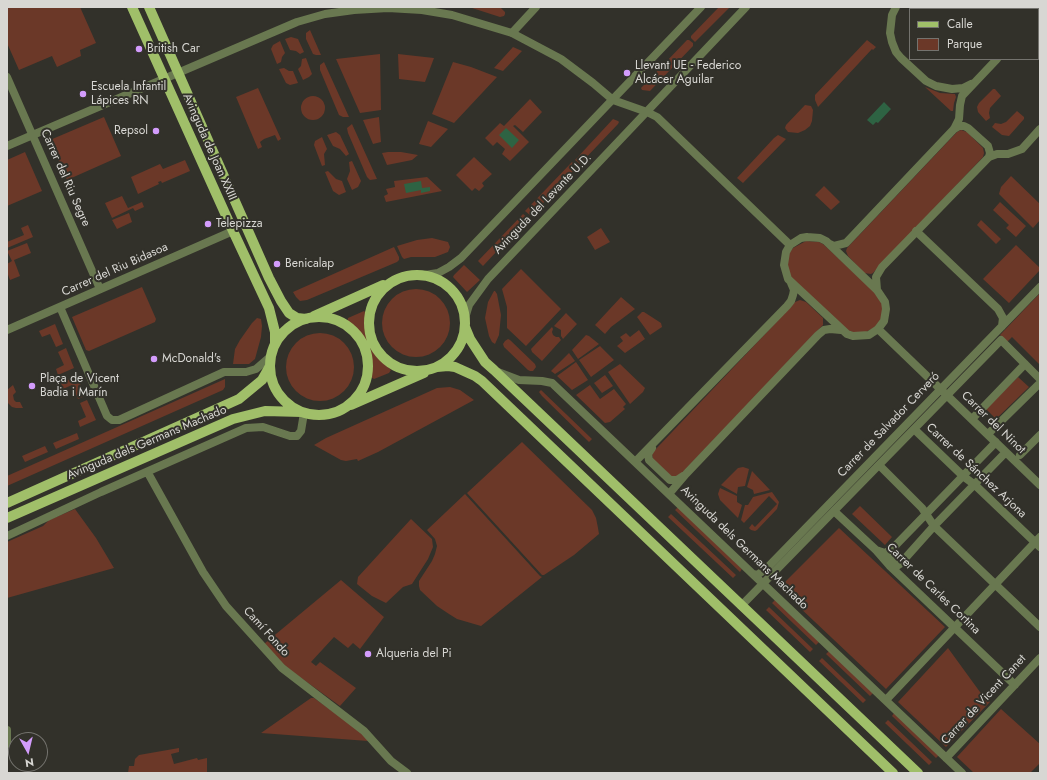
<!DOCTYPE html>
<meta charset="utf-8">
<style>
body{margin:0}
#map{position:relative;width:1047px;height:780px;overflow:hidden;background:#32312a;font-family:Jost,sans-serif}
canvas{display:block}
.frame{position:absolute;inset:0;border:8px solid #d8d7d3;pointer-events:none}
.legend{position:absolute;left:909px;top:8px;width:130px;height:52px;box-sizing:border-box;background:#32312a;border:1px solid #74736e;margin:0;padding:5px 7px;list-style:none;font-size:12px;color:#d8d7d3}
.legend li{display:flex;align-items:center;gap:8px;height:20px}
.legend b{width:20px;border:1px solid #74736e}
.north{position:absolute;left:8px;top:732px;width:40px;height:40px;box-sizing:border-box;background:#32312a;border:1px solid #74736e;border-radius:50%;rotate:172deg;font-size:11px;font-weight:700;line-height:16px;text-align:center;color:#d8d7d3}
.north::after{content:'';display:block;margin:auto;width:14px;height:18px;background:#d39cfc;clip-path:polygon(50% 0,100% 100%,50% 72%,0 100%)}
</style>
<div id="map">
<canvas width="1047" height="780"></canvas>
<div class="frame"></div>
<ul class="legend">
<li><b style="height:5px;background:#a0bf69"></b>Calle</li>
<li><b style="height:11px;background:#6b3828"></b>Parque</li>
</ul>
<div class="north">N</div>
</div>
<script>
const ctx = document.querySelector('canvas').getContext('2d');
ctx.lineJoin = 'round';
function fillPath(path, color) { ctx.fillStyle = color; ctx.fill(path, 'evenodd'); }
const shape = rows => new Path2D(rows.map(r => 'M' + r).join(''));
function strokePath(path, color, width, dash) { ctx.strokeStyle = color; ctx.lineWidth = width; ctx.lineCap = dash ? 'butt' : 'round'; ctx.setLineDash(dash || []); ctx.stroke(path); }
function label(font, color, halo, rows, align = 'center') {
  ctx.font = font + ' Jost,sans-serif'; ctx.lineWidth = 4; ctx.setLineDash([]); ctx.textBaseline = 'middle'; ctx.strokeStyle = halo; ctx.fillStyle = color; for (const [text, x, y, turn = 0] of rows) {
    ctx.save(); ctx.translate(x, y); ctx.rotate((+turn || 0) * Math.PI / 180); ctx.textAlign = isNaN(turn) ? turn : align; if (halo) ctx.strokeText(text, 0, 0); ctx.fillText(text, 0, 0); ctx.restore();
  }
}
const green = shape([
 [7,7,80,7,96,43,80,50,81,56,57,67,52,56,19,70,7,43],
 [469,7,500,7,505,12,505,14,504,16,500,17],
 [719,7,730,7,695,42,691,38,691,36],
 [310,30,321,55,316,55,313,54,306,39,306,33],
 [291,37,298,39,304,52,300,54,296,51,290,50,285,39],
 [687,40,689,40,693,43,693,46,650,91,642,90,641,88],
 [867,40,876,47,873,50,872,49,818,107,815,100,815,95],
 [280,41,285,53,282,57,281,62,277,64,271,49,273,45],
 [513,47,522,51,503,71,494,68],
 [380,54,381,110,360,113,336,59],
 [398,54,434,58,425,82,399,79],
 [306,58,312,74,309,77,303,80,298,69,301,66,302,59],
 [324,62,349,117,343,117,339,115,320,70,320,65],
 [453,62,471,67,497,77,454,123,432,114],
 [284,68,289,71,293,71,298,83,290,85,286,83,279,69],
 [925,87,940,93,955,94,956,97,954,103,953,111,951,111],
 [258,88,281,139,278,141,275,135,264,139,260,142,262,147,258,149,236,97],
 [993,89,995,89,1001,96,990,108,989,113,990,118,986,121,978,112,977,107,979,103],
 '301 108a12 12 0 1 1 24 0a12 12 0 1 1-24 0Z',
 [530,99,542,112,523,132,515,125,513,126,529,142,510,161,502,154,505,149,497,142,493,146,485,138,500,123,504,126],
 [805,105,811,106,813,110,812,121,810,126,805,130,798,133,788,132,785,128,786,125],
 [1017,111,1024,117,1024,119,1009,136,1002,135,992,127,995,123,1001,124,1006,122],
 [104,117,121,156,67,180,50,140],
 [379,117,381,142,373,144,363,120],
 [613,119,618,121,619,122,618,124,580,164,575,160],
 [428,121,448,129,431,147,419,144],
 [352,124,377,179,370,180,367,177,348,133,347,128],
 [961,130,967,132,983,148,984,153,983,157,873,273,871,274,864,273,848,256,846,251,847,248,957,132],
 [336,132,340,135,349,154,346,156,340,149,333,146,327,135],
 [778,135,786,139,743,183,737,178,774,138],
 [322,137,327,149,324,154,325,165,322,166,314,145,315,141],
 [25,152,42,191,7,206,7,160],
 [388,152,401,152,418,155,412,160,387,165,382,153],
 [474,157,492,174,482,183,484,186,479,191,475,188,472,191,456,175],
 [185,160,190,171,162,183,161,181,158,182,159,184,138,194,131,177,160,164,163,169],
 [352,161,361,181,358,187,352,190,347,179,350,171,349,162],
 [572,162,577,167,531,216,525,211],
 [328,171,336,179,342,181,346,192,339,195,333,191,325,172],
 [1011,176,1040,204,1040,220,1033,228,999,194,1001,187],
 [427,177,442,191,386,202,384,196,388,194,386,189,395,187,394,181],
 [824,186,840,202,831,210,815,195],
 [122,196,128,208,142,202,144,207,135,211,133,208,112,218,105,203],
 [1000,202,1026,226,1016,237,1006,228,1009,225,993,210],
 [129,213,132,222,117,229,112,220],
 [523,214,528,218,483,266,478,261],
 [981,220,1001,239,996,244,977,225],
 [28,225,33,237,7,248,7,242,24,235,21,228],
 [601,228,610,242,595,250,587,237],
 [432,238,448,242,450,247,448,252,435,257,411,257,404,259,402,257,397,246,417,240],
 [806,241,819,242,823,244,876,293,882,304,882,318,877,326,864,333,855,333,847,330,791,277,788,269,788,255,793,248],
 [27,243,31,253,14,260,20,276,10,280,7,272,7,264,12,261,7,251],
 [1016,245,1040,268,1040,270,1009,303,983,279],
 [394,247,399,257,399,260,397,262,307,300,300,301,296,297,293,292],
 [464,265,480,280,467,292,453,277,454,275],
 [521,269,561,309,526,346,507,328,507,307,502,289],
 [142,287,156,319,155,322,89,351,86,350,72,317],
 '382 323a34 34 0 1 1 68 0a34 34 0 1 1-68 0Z',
 [494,291,495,291,497,294,501,315,499,335,495,344,492,342,489,336,485,318,488,302],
 [1040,293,1040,365,1012,337,1007,342,1000,335],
 [621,297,635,309,611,327,605,334,595,325],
 [800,300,806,302,823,318,823,325,680,475,673,478,653,459,652,454,654,451,787,311,795,302],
 [364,311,366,313,366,334,370,348,377,357,391,370,389,373,374,379,371,377,371,357,366,342,357,330,347,322,348,318],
 [642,312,644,312,661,323,662,327,650,335,637,317],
 [566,313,577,324,563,339,561,336,561,330,554,326],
 [257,318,261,319,262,326,261,337,255,359,249,364,233,364,235,349,240,340,252,323],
 [55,324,63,344,56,347,50,334,42,337,39,331],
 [552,327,553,329,552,332,553,335,556,337,559,337,561,340,542,361,532,352,531,349],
 [639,330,645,339,625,353,617,346,623,341,620,337,626,333,630,337],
 '286 367a34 34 0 1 1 68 0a34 34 0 1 1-68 0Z',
 [586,335,589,336,599,344,578,359,572,350],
 [508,339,510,340,535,364,536,367,533,371,530,371,528,370,504,347,503,344,505,341],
 [600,346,614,360,591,377,579,360],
 [66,348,74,368,58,375,56,369,64,365,58,352],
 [569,353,575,361,555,374,551,371],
 [576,362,588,380,572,390,557,376],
 [620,364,645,388,643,392,630,404,608,372],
 [605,375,613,386,602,393,594,383],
 [77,376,85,396,78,399,72,385,63,389,61,383],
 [1018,377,1029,387,996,419,986,409],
 [225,379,225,387,223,390,7,486,7,476],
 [13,385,16,392,13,395,14,400,16,402,20,402,23,408,16,408,12,407,7,402,7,390],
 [590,385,600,399,614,389,626,404,623,407,625,409,610,422,605,423,576,395],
 [450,387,460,390,474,400,378,452,358,461,357,459,346,461,341,460,314,445,326,438,437,388],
 [541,390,592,439,589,442,542,396,539,392],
 [87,400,96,420,80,427,78,421,86,417,80,403],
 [77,433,79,439,56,449,53,443],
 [522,442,592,510,596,518,598,528,599,534,574,555,544,575,542,575,467,493],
 [45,446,48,452,25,462,22,456],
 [743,467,749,469,745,486,738,487,737,494,721,485,738,468],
 [752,471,770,490,754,494,753,490,747,487],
 [720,488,737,496,737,502,742,505,738,518,720,500,718,494],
 [772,492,779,502,777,509,757,530,755,531,751,530,749,528,752,524,755,527,777,504,769,496,744,523,741,520,745,505,748,505,753,497],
 [465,494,540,576,542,577,481,626,457,619,449,614,437,606,420,590,419,586,419,581,432,561,435,554,437,546,435,539,427,530],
 [860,506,892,537,885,545,852,514],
 [678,507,742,569,740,572,675,510],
 [75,509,96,538,114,568,7,598,7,542,43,526,49,520],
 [671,514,736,575,733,578,668,517],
 [411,519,432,539,433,547,428,559,412,584,403,587,386,603,372,596,357,584,358,577],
 [839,528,945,627,886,689,779,588],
 [341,580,384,617,360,649,353,643,348,648,334,637,311,662,316,666,320,662,356,688,340,706,286,667,264,644],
 [775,600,819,642,816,645,772,603],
 [769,607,813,649,810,652,766,610],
 [948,648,980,692,990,702,946,747,898,702],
 [829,651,873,693,870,696,826,654],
 [822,658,866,700,863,703,819,661],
 [311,698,314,698,363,733,368,741,261,733],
 [1001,709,1040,744,1040,763,1030,773,974,773,957,757],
 [894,713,939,755,936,758,892,716],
 [888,720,932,762,929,765,885,723],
 [179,748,179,752,171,754,174,764,197,758,198,760,207,758,207,773,128,773,129,766,134,766,135,759,139,755]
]);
const water = shape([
 [884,102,891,109,878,123,876,122,873,125,867,120],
 [506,128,519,140,512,148,499,135],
 [421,181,422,188,430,187,430,191,421,193,421,190,406,193,404,184]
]);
const minor = shape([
 [896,7,892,15,890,33,892,42,896,52,901,58,926,81,936,86,952,89,963,88,971,84],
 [1001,7,1003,9],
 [1038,16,1040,14],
 [512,33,536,7],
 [1038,42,1040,44],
 [7,77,100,289],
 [954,129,959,126,964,126,968,128,988,146,990,153,989,157],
 [7,146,297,22,325,14,354,10,388,8,422,10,452,15,512,33,561,59,593,83,613,100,647,112,657,117,790,245],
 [916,231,998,309,1003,318,1002,326],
 [807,237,820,238,826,241,877,290,885,302,886,309,884,321,878,329,869,335,853,336,847,334,788,279,784,265,786,252,790,245,801,238,807,237],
 [830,244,834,246,846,243,954,129,959,119,960,105,962,96,997,59],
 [425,275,438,273,449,267,461,258,701,7],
 [877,290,876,277,882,267,989,157,997,154,1008,154,1022,149,1040,129],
 [60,307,107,416,112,420,119,420,224,372,246,372,256,369,271,356],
 [465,318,469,305,488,279,746,7],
 [878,329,1040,485],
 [7,330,233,231],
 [498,372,519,380,542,381,552,383,962,773],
 [972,419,1025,364],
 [914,429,963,476,975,485,1040,547],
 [988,434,1040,383],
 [652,448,648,454,649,460,670,480,677,480,683,476],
 [1020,455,1040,435],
 [635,462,787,306,791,301,793,295,794,290,791,283],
 [879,465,922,508,934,526,1040,627],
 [148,473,203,572,226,606,282,668,364,731,391,761,407,773],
 [669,494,686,474,818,335,824,330,830,329,841,330],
 [834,511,876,550,890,566,1015,685],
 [7,536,101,492,246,428,263,427,290,436,297,436,301,431,304,413],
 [892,549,890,553,891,558,896,564,902,562],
 [876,550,885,553,892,549,996,442],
 [890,566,897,566,900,564,934,526,1006,452],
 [753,574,757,575,766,569,1040,287],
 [741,606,1001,340,1040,379],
 [886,700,1040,537],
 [7,730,7,744],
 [946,758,1040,658]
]);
const major = shape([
 [132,7,233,231,269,308,275,332,275,344],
 [149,7,269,278,281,301,289,313,297,318,306,319],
 '369 323a48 48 0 1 1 96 0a48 48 0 1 1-96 0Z',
 [314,316,383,285],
 '270 366a49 49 0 1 1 98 0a49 49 0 1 1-98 0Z',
 [465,327,470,339,485,362,494,370,918,773],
 [437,367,448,366,455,367,475,376,482,381,893,773],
 [351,405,424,373],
 [7,503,239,399,262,380,270,366],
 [7,518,233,419,265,411,302,412]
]);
const markers = [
 [139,49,4,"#d39cfc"],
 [627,73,4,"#d39cfc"],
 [83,94,4,"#d39cfc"],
 [156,131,4,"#d39cfc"],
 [208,224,4,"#d39cfc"],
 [277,264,4,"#d39cfc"],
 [154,359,4,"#d39cfc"],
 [32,386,4,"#d39cfc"],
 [368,654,4,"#d39cfc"]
];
const poiNames = [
 ["British Car",147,49],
 ["Llevant UE - Federico",635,66],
 ["Alcácer Aguilar",635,80],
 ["Escuela Infantil",91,87],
 ["Lápices RN",91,101],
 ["Repsol",148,131,"right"],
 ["Telepizza",216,224],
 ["Benicalap",285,264],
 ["McDonald's",162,359],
 ["Plaça de Vicent",40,379],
 ["Badia i Marín",40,393],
 ["Alqueria del Pi",376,654]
];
const streetNames = [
 ["Avinguda de Joan XXIII",209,147,66],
 ["Carrer del Riu Segre",65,178,66],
 ["Avinguda del Levante U.D.",543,204,-46],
 ["Carrer del Riu Bidasoa",115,270,-24],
 ["Carrer del Ninot",993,423,44],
 ["Carrer de Salvador Cerveró",889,425,-46],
 ["Avinguda dels Germans Machado",147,443,-23],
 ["Carrer de Sánchez Arjona",976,471,43],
 ["Avinguda dels Germans Machado",744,548,44],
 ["Carrer de Carles Cortina",933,589,44],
 ["Camí Fondo",266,632,48],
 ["Carrer de Vicent Canet",984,700,-47]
];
fillPath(green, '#6b3828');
fillPath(water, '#2e6343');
strokePath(minor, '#697850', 8);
strokePath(major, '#a0bf69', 10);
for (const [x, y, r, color] of markers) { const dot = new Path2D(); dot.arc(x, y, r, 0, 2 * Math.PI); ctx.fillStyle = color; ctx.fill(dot); strokePath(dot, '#32312a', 1.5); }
label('12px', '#d8d7d3', '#32312a', poiNames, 'left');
label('12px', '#d8d7d3', '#32312a', streetNames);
</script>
